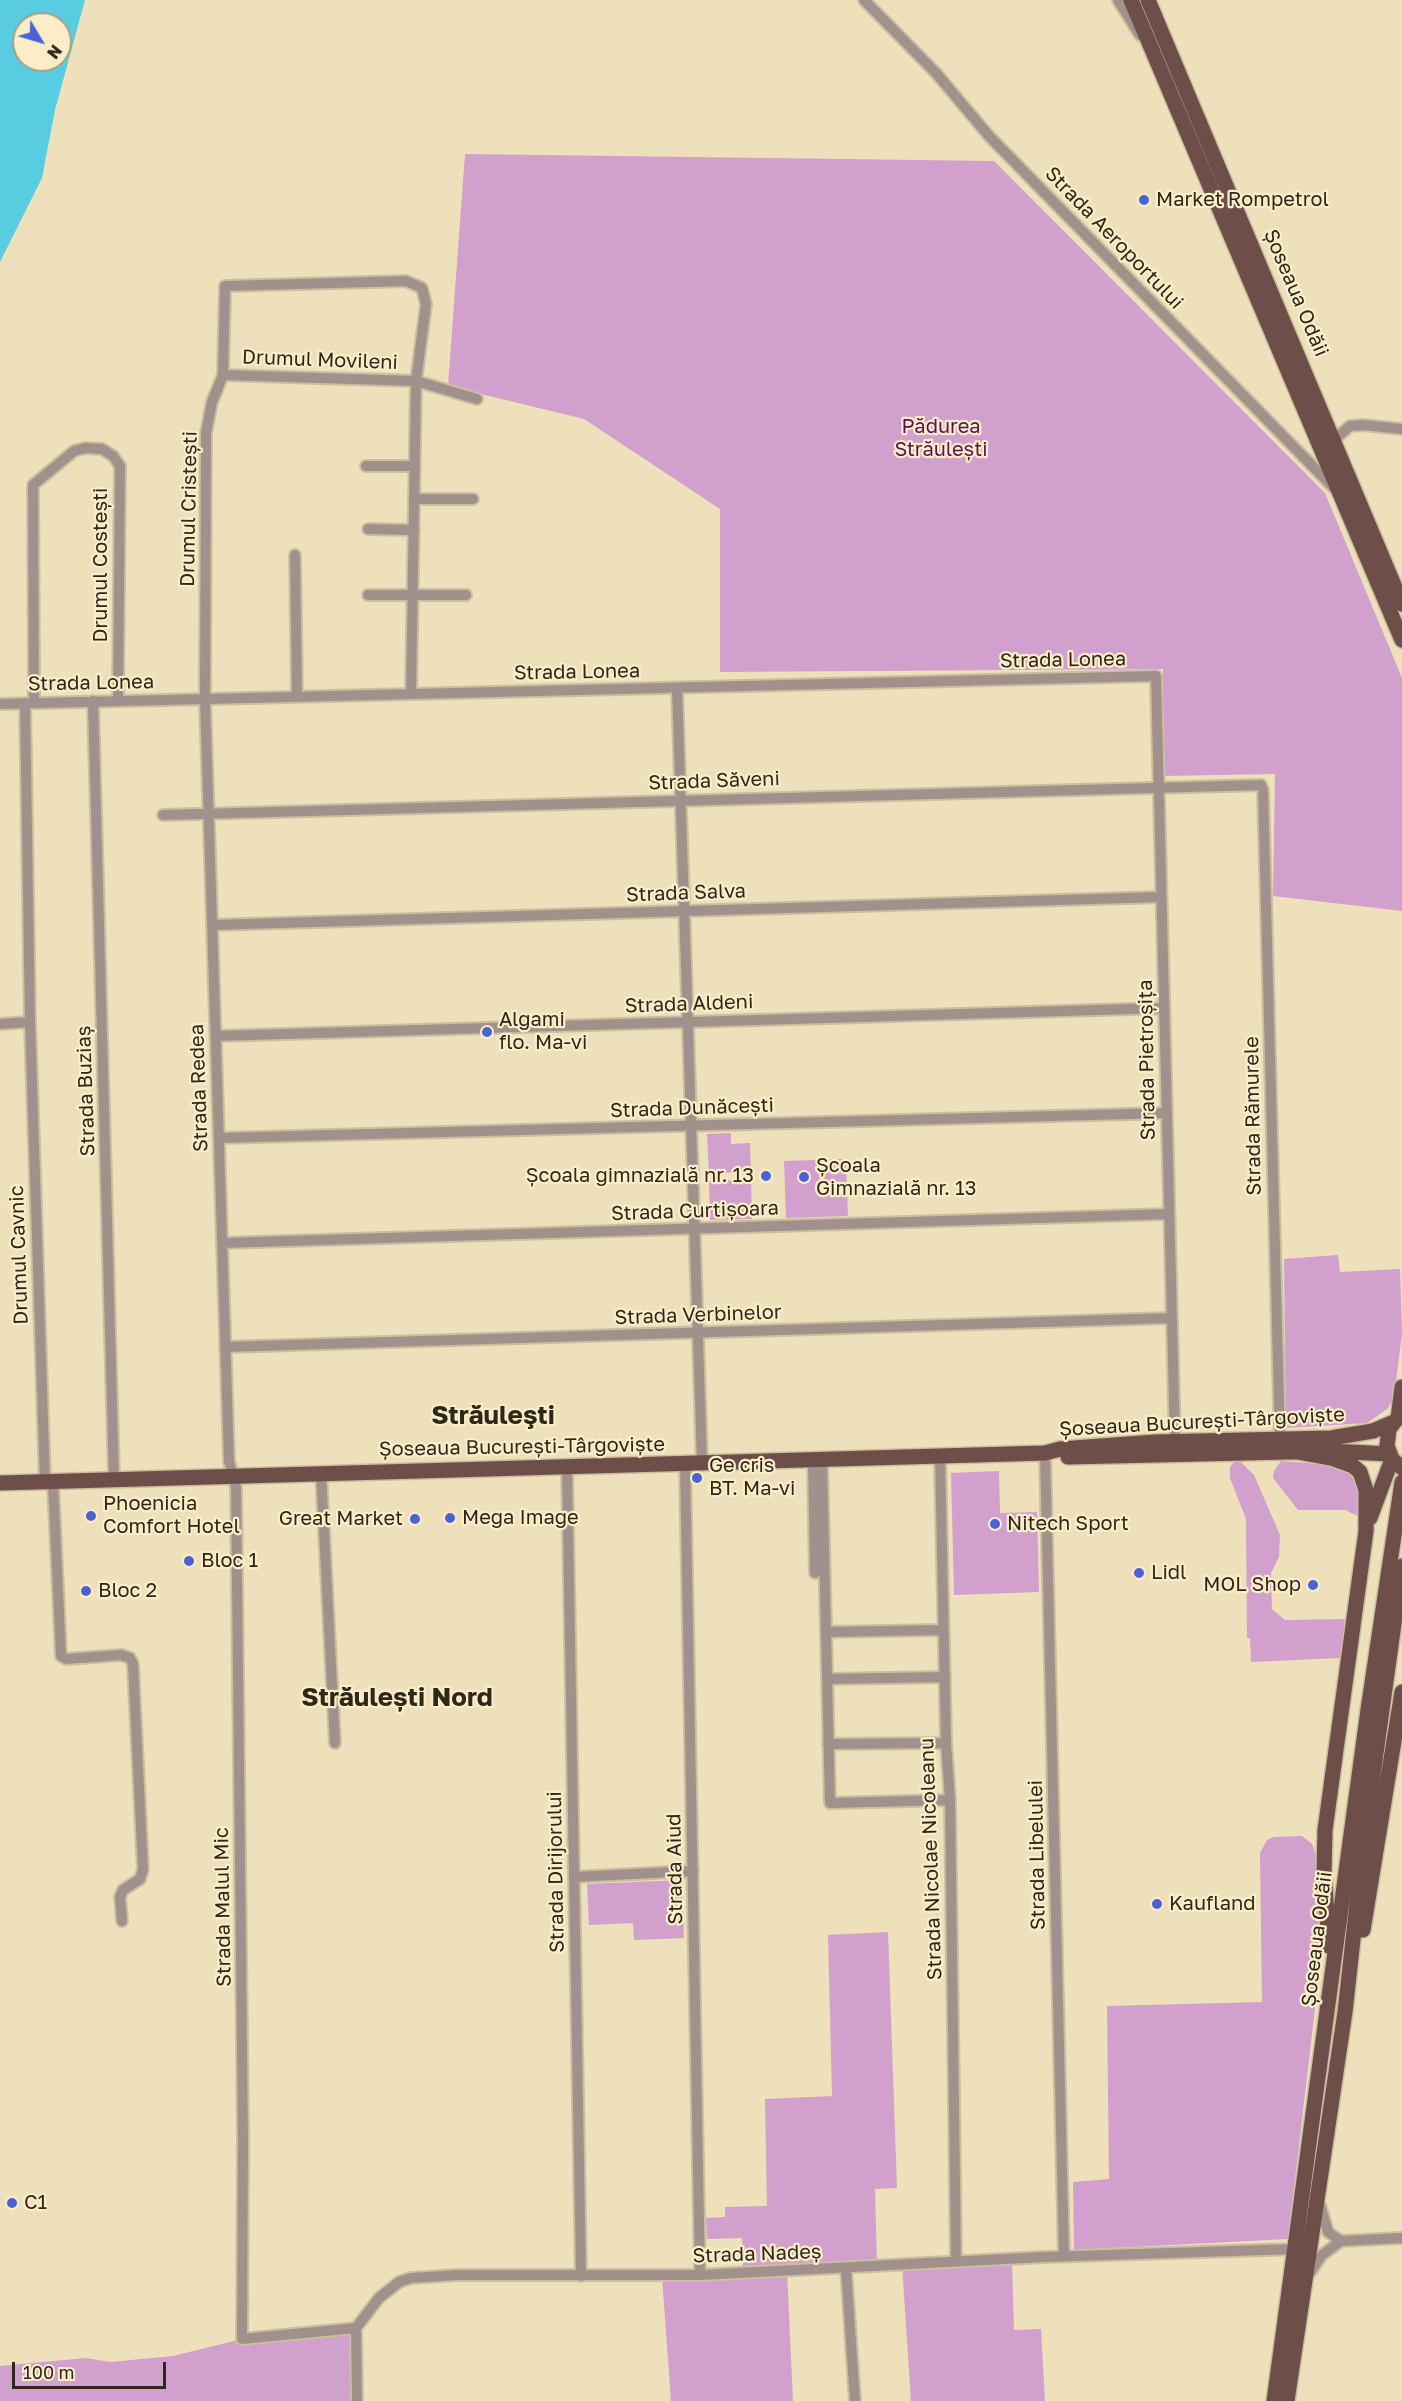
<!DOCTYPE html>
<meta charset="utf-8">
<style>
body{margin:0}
#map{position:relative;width:1402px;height:2401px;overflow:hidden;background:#ede0bb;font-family:"Golos Text",sans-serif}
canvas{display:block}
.north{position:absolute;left:12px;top:12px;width:60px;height:60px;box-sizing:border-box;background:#faedc8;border:2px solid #a89e82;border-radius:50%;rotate:128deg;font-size:16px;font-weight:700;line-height:24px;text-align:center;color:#2d281a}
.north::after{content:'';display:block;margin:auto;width:21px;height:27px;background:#4a62d6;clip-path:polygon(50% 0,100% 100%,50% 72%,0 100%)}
.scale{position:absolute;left:12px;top:2362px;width:154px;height:27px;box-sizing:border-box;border:3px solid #2d281a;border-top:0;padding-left:8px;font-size:18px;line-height:21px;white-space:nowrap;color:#2d281a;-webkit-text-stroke:4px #faedc8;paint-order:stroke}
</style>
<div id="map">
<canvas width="1402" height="2401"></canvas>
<div class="north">N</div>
<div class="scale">100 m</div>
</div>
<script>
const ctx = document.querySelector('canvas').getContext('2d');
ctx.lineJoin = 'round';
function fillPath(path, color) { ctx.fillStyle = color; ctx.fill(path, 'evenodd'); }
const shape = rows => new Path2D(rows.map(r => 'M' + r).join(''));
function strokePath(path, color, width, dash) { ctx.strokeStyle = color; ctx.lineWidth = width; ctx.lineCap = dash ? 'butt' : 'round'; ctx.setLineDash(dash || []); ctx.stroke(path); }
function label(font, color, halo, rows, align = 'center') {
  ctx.font = font + ' "Golos Text",sans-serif'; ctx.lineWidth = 4.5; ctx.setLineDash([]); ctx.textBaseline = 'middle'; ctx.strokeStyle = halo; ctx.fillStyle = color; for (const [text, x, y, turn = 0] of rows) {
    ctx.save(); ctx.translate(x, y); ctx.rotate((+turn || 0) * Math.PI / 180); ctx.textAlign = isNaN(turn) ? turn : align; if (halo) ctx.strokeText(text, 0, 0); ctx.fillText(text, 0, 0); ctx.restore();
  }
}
const green = shape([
 [465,154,994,161,1325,493,1402,678,1402,911,1273,896,1275,774,1163,776,1163,669,720,672,720,509,584,419,448,386],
 [731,1133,731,1144,750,1143,751,1172,709,1173,707,1134],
 [846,1159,848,1216,786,1218,784,1161],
 [751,1180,752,1219,710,1220,709,1181],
 [1338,1255,1340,1272,1400,1269,1402,1333,1394,1397,1387,1409,1367,1423,1286,1428,1284,1259],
 [1281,1461,1334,1465,1345,1469,1354,1476,1359,1486,1358,1516,1345,1510,1298,1510,1273,1478,1274,1471],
 [1234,1462,1241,1462,1254,1475,1280,1535,1279,1557,1271,1573,1272,1609,1285,1620,1346,1619,1341,1658,1251,1662,1250,1638,1247,1638,1246,1519,1230,1478,1230,1467],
 [999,1471,1000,1513,1037,1512,1039,1592,954,1595,951,1473],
 [1302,1836,1312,1844,1318,1860,1323,1940,1288,2239,1074,2250,1073,2182,1109,2179,1107,2006,1262,2002,1260,1853,1267,1840,1274,1837],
 [682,1880,684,1938,634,1940,633,1923,589,1925,587,1884],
 [888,1932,897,2188,875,2189,877,2262,743,2267,742,2238,707,2239,706,2218,725,2217,725,2207,767,2206,765,2099,832,2096,828,1935],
 [1012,2258,1014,2330,1041,2329,1045,2401,911,2401,902,2265],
 [787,2270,793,2401,671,2401,662,2277],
 [356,2328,357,2401,0,2401,0,2366,86,2358,110,2362,173,2356,242,2339]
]);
const water = shape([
 [0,0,85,0,55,110,42,178,0,262],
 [24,24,60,24,60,60,24,60]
]);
const minor = shape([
 [864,0,936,73,989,136,1334,488],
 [1118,0,1140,35],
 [223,375,416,381,477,399],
 [1334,440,1350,426,1363,425,1402,429],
 [366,466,415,466],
 [414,499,473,499],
 [368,529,414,530],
 [295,555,297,696],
 [368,595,466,595],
 [677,688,702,1463],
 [93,701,114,1479],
 [25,703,30,1022,45,1482],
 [34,703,33,485,74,451,85,448,102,449,113,456,120,466,118,701],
 [0,704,1156,676,1175,1442],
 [163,815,1261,785,1263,790,1280,1440],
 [212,925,1161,897],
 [0,1024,30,1022],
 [216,1036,1164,1008],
 [219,1138,1167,1113],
 [222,1243,1169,1214],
 [225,1347,1172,1318],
 [1045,1453,1064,2256],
 [940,1457,946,1743,950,1800,956,2260],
 [813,1460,815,1573],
 [822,1460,830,1803,950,1800],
 [685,1464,700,2275],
 [567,1467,581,2276],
 [321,1473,335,1743],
 [53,1482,61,1656,66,1659,121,1655,130,1658,133,1664,143,1869,140,1879,123,1890,120,1897,122,1921],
 [826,1632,943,1630],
 [827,1679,945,1677],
 [828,1744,946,1743],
 [574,1877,693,1871],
 [1320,2205,1328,2232,1341,2241,1402,2238],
 [846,2268,855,2401],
 [1307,2277,1322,2255,1341,2241],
 [356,2328,242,2339,243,2140,236,1487,229,1461,205,699,206,433,212,402,223,375,225,286,406,281,422,288,426,304,416,381,411,694],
 [356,2328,379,2298,399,2282,411,2278,457,2275,700,2275,1043,2257,1296,2249],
 [356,2328,357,2401]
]);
const primary = shape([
 [1131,0,1402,640],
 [1148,0,1402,604],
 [1398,1419,1402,1387],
 [1395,1421,1389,1429,1387,1446,1392,1459,1402,1468],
 [1293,1451,1331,1458,1353,1466,1360,1472,1366,1490,1366,1531,1325,1830,1324,1871,1329,1946],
 [1068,1457,1331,1451,1389,1454],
 [0,1483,1045,1453,1060,1449,1155,1442,1331,1438,1373,1431,1394,1422],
 [1370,1518,1392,1459],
 [1363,1930,1402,1692],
 [1274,2401,1368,1710,1402,1482],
 [1287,2401,1345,2012,1364,1840,1402,1566]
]);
const markers = [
 [1144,200,6,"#4a62d6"],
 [487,1032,6,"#4a62d6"],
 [766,1176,6,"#4a62d6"],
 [804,1177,6,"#4a62d6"],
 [697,1478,6,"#4a62d6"],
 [91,1516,6,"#4a62d6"],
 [450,1518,6,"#4a62d6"],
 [415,1519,6,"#4a62d6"],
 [995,1524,6,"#4a62d6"],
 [189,1561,6,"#4a62d6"],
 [1139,1573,6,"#4a62d6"],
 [1313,1585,6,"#4a62d6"],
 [86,1591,6,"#4a62d6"],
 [1157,1904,6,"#4a62d6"],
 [12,2203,6,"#4a62d6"]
];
const poiNames = [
 ["Market Rompetrol",1156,200],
 ["Algami",499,1020],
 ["flo. Ma-vi",499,1043],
 ["Școala",816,1166],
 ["Gimnazială nr. 13",816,1189],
 ["Școala gimnazială nr. 13",754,1176,"right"],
 ["Ge cris",709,1466],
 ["BT. Ma-vi",709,1489],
 ["Phoenicia",103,1504],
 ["Comfort Hotel",103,1527],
 ["Mega Image",462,1518],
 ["Great Market",403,1519,"right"],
 ["Nitech Sport",1007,1524],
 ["Bloc 1",201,1561],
 ["Lidl",1151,1573],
 ["MOL Shop",1301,1585,"right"],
 ["Bloc 2",98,1591],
 ["Kaufland",1169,1904],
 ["C1",24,2203]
];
const streetNames = [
 ["Strada Aeroportului",1114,238,46],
 ["Șoseaua Odăii",1296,293,67],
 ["Drumul Movileni",320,360,2],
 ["Drumul Cristești",189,509,-89],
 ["Drumul Costești",101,565,-90],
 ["Strada Lonea",1063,660,-1],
 ["Strada Lonea",577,672,-1],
 ["Strada Lonea",91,683,-1],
 ["Strada Săveni",714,781,-2],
 ["Strada Salva",686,893,-2],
 ["Strada Aldeni",689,1004,-2],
 ["Strada Pietroșița",1147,1060,-91],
 ["Strada Redea",199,1088,-92],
 ["Strada Buziaș",86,1091,-92],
 ["Strada Dunăcești",692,1108,-2],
 ["Strada Rămurele",1253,1116,-91],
 ["Strada Curtișoara",695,1211,-2],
 ["Drumul Cavnic",19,1255,-92],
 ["Strada Verbinelor",698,1315,-2],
 ["Șoseaua București-Târgoviște",1202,1422,-3],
 ["Șoseaua București-Târgoviște",522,1447,-1],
 ["Strada Libelulei",1037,1855,-91],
 ["Strada Nicolae Nicoleanu",931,1859,-92],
 ["Strada Aiud",675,1869,-91],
 ["Strada Dirijorului",556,1872,-91],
 ["Strada Malul Mic",223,1907,-91],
 ["Șoseaua Odăii",1317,1939,-83],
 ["Strada Nadeș",757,2254,-2]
];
const parkNames = [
 ["Pădurea",941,427],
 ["Străulești",941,450]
];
const districtNames = [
 ["Străuleşti",493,1416],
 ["Străulești Nord",397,1698]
];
fillPath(green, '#d2a0cc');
fillPath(water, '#58cde2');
strokePath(minor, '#cabf9e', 14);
strokePath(primary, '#cabf9e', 18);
strokePath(minor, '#a2908c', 10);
strokePath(primary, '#6d4e48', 15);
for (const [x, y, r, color] of markers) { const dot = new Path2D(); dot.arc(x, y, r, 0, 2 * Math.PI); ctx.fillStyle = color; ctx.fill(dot); strokePath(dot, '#faedc8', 2); }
label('20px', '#2d281a', '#faedc8', poiNames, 'left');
label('20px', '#2d281a', '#faedc8', streetNames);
label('20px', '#5d0f58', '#faedc8', parkNames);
label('bold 26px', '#2d281a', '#faedc8', districtNames);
</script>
